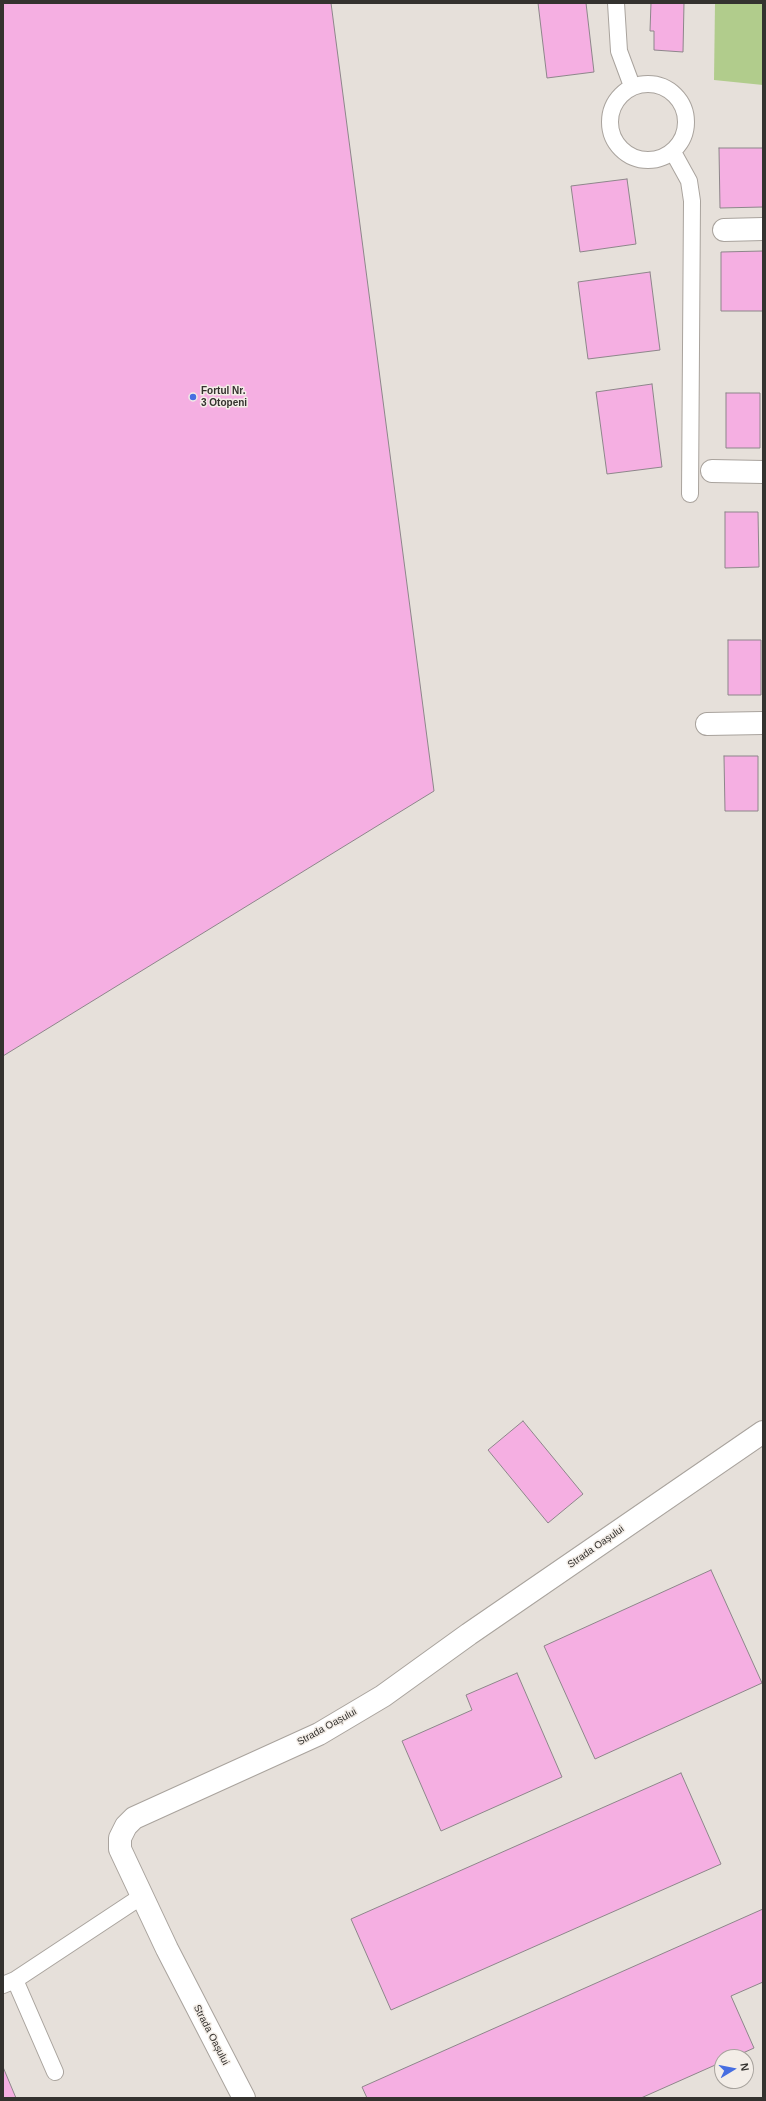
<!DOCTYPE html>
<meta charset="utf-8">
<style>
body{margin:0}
#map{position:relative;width:766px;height:2101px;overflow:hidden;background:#e6e0da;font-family:Arial,sans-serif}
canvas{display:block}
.frame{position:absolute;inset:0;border:4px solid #34322f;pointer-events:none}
.north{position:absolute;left:714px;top:2049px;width:40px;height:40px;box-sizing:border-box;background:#f3ede7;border:1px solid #a7a29d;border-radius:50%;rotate:80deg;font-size:11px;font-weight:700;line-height:16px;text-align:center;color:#34322f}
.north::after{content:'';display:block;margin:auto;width:14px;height:18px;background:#476ee1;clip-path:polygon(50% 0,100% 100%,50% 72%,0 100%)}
</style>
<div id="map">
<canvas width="766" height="2101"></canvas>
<div class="frame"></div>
<div class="north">N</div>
</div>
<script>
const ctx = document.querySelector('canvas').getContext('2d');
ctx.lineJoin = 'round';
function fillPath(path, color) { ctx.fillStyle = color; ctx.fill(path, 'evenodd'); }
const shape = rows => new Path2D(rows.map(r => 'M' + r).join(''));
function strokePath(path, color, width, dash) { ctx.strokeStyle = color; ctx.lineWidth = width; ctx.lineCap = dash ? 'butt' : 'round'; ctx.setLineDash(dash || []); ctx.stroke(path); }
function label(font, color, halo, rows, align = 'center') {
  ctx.font = font + ' Arial,sans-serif'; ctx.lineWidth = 3; ctx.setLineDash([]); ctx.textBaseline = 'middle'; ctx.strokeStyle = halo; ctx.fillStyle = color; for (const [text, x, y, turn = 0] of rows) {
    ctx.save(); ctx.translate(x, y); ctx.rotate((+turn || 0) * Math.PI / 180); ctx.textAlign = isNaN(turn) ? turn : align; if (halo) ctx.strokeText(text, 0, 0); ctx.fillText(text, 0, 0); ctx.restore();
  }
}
const green = shape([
 [715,3,763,3,763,85,714,80]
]);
const building = shape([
 [3,3,331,3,434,791,3,1056,3,3],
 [538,3,586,3,594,72,547,78,538,3],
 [651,3,684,3,683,52,654,50,654,31,650,31,651,3],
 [719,148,763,148,763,207,720,208,719,148],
 [627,179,636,244,580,252,571,186,627,179],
 [763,251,763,311,721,311,721,252,763,251],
 [650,272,660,350,588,359,578,282,650,272],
 [652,384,662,467,607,474,596,392,652,384],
 [726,393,760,393,760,448,726,448,726,393],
 [725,512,758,512,759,567,725,568,725,512],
 [728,640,761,640,761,695,728,695,728,640],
 [724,756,758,756,758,811,725,811,724,756],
 [523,1421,583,1494,548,1523,488,1450,523,1421],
 [711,1570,762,1683,595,1759,544,1646,711,1570],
 [517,1673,562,1777,441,1831,402,1741,472,1710,466,1695,517,1673],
 [681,1773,721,1864,391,2010,351,1919,681,1773],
 [763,1909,763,1982,731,1996,754,2048,734,2057,722,2057,722,2062,641,2098,367,2098,362,2087,763,1909],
 [3,2067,16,2098,3,2098,3,2067]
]);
const lane = shape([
 [616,3,619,51,632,86],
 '610 122a38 38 0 1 1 76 0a38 38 0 1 1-76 0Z',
 [673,152,689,181,692,201,690,494],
 [15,1980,55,2072],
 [3,1985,15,1980,142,1896]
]);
const street = shape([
 [724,230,763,229],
 [712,471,763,472],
 [707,724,763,723]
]);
const secondary = shape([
 [244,2098,167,1949,120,1849,120,1838,126,1826,134,1818,319,1734,383,1696,469,1634,763,1432]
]);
const markers = [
 [193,397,4,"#476ee1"]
];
const poiNames = [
 ["Fortul Nr.",201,391],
 ["3 Otopeni",201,403]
];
const streetNames = [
 ["Strada Oașului",596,1547,-35],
 ["Strada Oașului",327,1727,-29],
 ["Strada Oașului",211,2035,63]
];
fillPath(green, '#b1cc8c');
fillPath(building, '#f5afe2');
strokePath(building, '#8d868a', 1);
strokePath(lane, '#a9a39d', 18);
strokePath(street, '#a9a39d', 24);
strokePath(secondary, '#a9a39d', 24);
strokePath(lane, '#fff', 16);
strokePath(street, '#fff', 22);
strokePath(secondary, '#fff', 22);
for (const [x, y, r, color] of markers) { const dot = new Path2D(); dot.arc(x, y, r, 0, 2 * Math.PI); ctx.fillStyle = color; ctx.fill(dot); strokePath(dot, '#f3ede7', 1.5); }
label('bold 10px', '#34322f', '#f3ede7', poiNames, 'left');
label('10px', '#34322f', '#f3ede7', streetNames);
</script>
